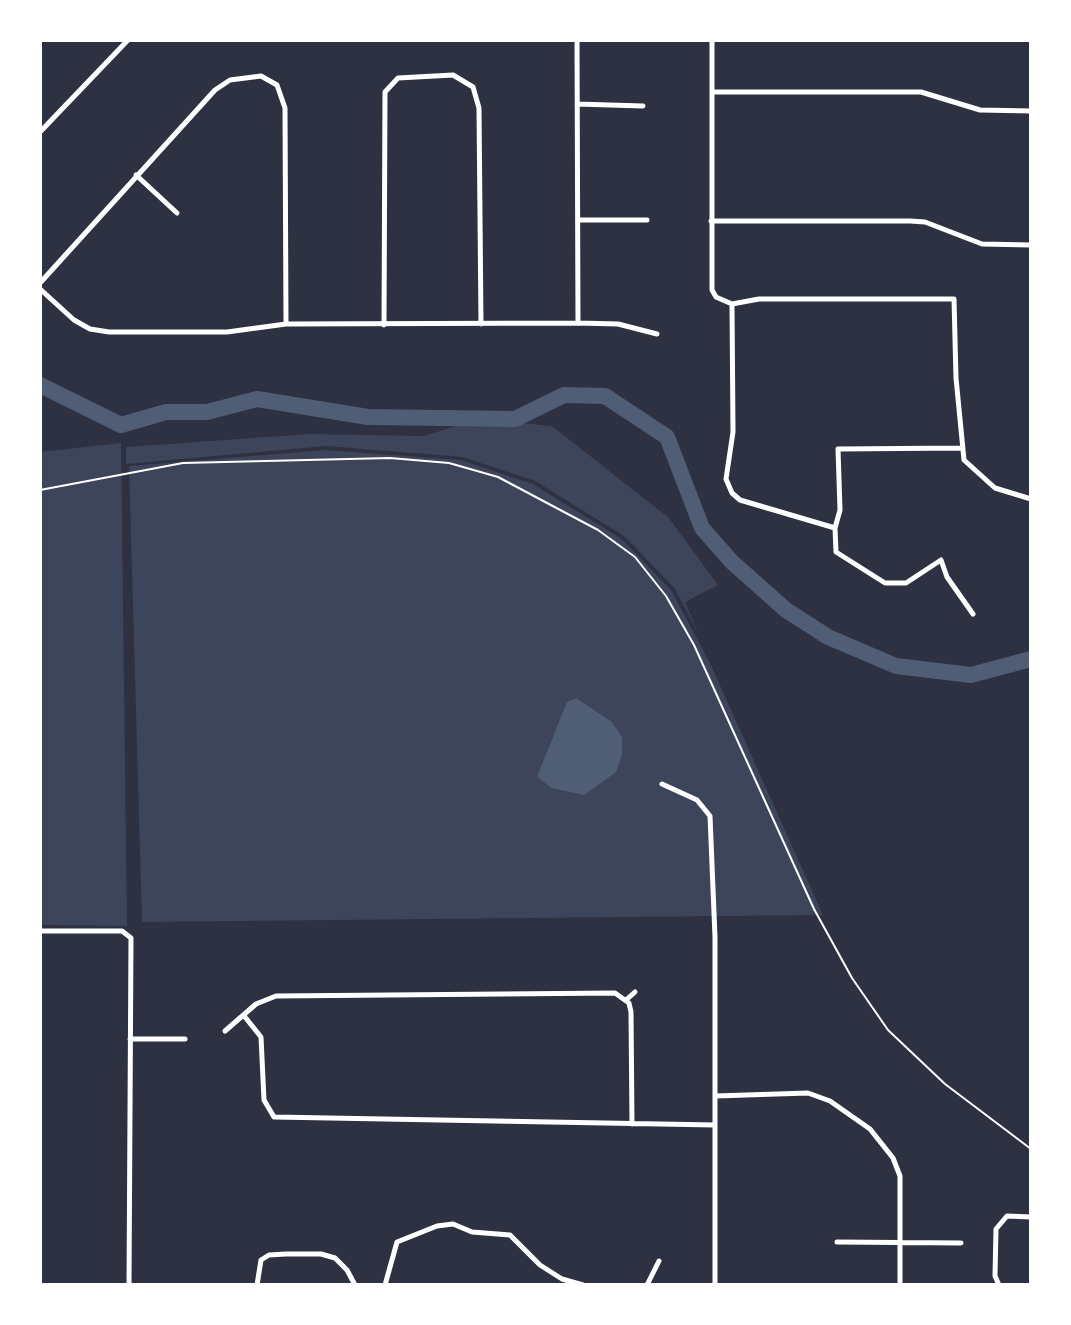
<!DOCTYPE html>
<style>
body{margin:0}
#map{position:relative;width:1071px;height:1325px;overflow:hidden;background:#2d3142;font-family:Literata,serif}
canvas{display:block}
.frame{position:absolute;inset:0;border:42px solid #fff;pointer-events:none}
</style>
<div id="map">
<canvas width="1071" height="1325"></canvas>
<div class="frame"></div>
</div>
<script>
const ctx = document.querySelector('canvas').getContext('2d');
ctx.lineJoin = 'round';
function fillPath(path, color) { ctx.fillStyle = color; ctx.fill(path, 'evenodd'); }
const shape = rows => new Path2D(rows.map(r => 'M' + r).join(''));
function strokePath(path, color, width, dash) { ctx.strokeStyle = color; ctx.lineWidth = width; ctx.lineCap = dash ? 'butt' : 'round'; ctx.setLineDash(dash || []); ctx.stroke(path); }
const green = shape([
 [480,419,552,426,669,518,718,585,685,602,698,633,675,589,624,536,535,481,462,457,326,446,126,464,126,447,309,434,423,436],
 [121,443,127,926,40,925,40,452],
 [326,450,461,460,533,484,622,539,671,590,710,663,823,915,142,922,129,466]
]);
const water = shape([
 [576,698,612,722,622,737,622,755,616,772,584,795,552,788,537,777,567,702]
]);
const river = shape([
 [40,385,121,425,166,412,207,412,257,399,368,417,515,419,564,395,605,396,667,437,702,528,732,562,786,610,828,637,896,666,971,675,1031,659]
]);
const path = shape([
 [40,490,183,463,390,458,449,463,498,477,598,530,635,557,666,596,694,645,814,909,852,978,888,1030,945,1084,1031,1149]
]);
const minor = shape([
 [577,40,578,323],
 [712,40,712,290,716,297,732,304,733,432,726,479,732,493,740,500,835,528],
 [712,92,921,92,980,110,1031,111],
 [577,104,643,106],
 [40,132,128,40],
 [136,175,177,213],
 [578,220,647,220],
 [711,221,910,221,925,222,982,244,1031,245],
 [40,283,215,90,230,80,261,76,277,85,285,108,286,324],
 [40,289,74,320,90,329,109,332,227,332,286,324,578,323,618,324,657,334],
 [732,304,759,299,954,299,956,378,964,460,995,488,1031,499],
 [384,325,385,92,398,78,453,75,473,87,479,108,481,324],
 [962,448,838,449,840,510,835,528,836,552,885,583,906,583,941,560,947,577,973,614],
 [662,784,697,800,710,816,715,937,715,1285],
 [40,931,122,931,131,938,129,1285],
 [626,1000,635,992],
 [245,1017,261,1037,264,1100,274,1117,715,1125],
 [225,1031,256,1004,276,996,615,993,629,1003,631,1012,632,1124],
 [130,1039,185,1039],
 [715,1096,808,1093,830,1101,870,1129,893,1158,900,1176,900,1285],
 [837,1242,961,1243],
 [257,1285,261,1260,269,1255,286,1254,321,1254,335,1258,347,1270,355,1285],
 [385,1285,397,1242,437,1226,453,1224,472,1232,510,1235,540,1265,562,1279,583,1285],
 [647,1285,659,1261],
 [999,1285,995,1276,996,1229,1007,1216,1031,1217]
]);
fillPath(green, '#3c4559');
fillPath(water, '#4f5d75');
strokePath(river, '#4f5d75', 16);
strokePath(path, '#fff', 2);
strokePath(minor, '#fff', 5);
</script>
